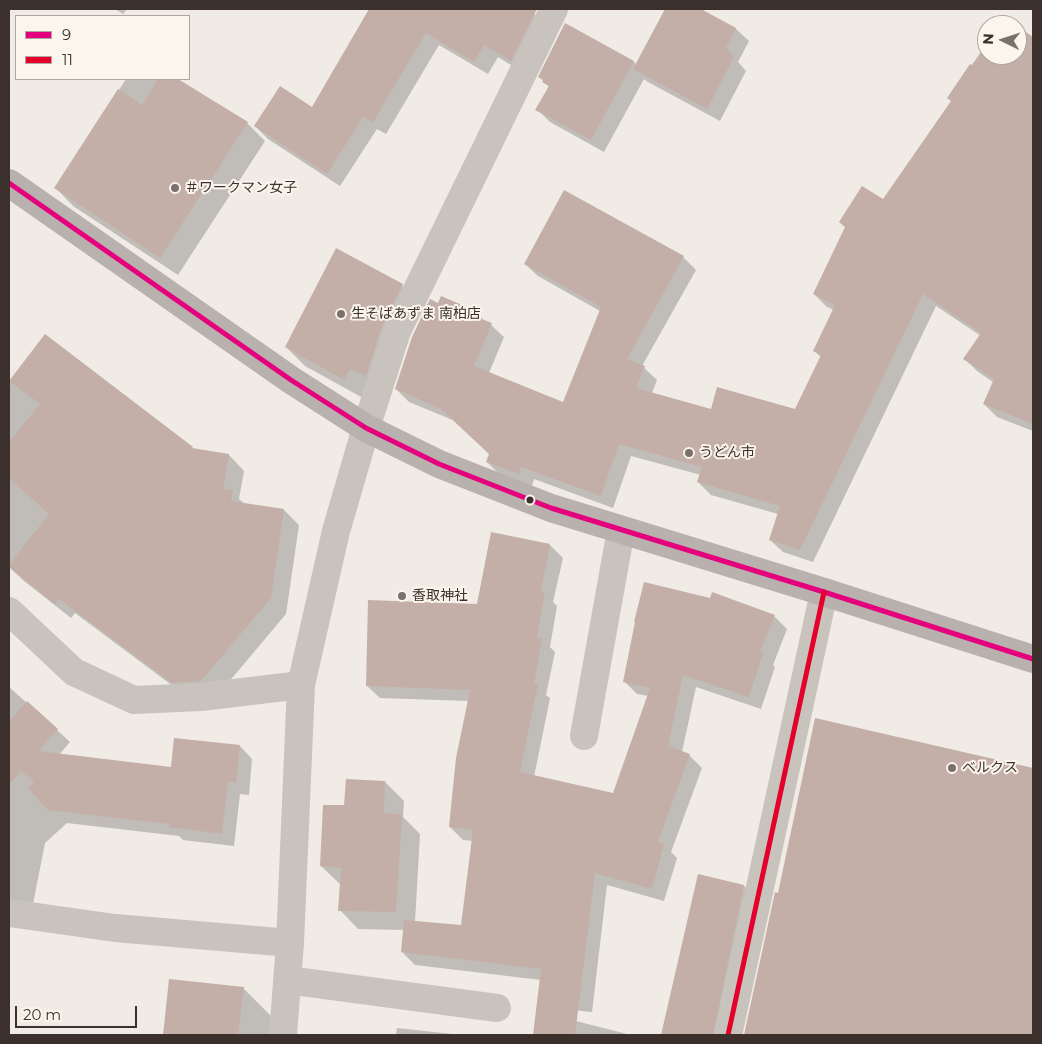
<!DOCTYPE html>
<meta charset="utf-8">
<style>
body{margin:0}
#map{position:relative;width:1042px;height:1044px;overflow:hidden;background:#f0ebe5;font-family:Montserrat,sans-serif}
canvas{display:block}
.frame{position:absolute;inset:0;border:10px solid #3b302b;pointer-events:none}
.legend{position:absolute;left:15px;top:15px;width:175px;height:65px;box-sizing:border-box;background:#fbf5ee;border:1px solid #aea6a0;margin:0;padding:6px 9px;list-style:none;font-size:15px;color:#3b302b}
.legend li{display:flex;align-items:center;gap:10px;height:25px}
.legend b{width:25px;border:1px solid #aea6a0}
.north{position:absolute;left:977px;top:15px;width:50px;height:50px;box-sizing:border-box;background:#fbf5ee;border:1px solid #aea6a0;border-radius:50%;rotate:274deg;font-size:14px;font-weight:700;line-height:20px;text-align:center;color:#3b302b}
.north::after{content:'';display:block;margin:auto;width:18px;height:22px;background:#7a716c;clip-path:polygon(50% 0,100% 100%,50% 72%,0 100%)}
.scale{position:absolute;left:15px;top:1006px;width:122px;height:22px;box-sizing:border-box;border:2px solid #3b302b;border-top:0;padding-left:6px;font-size:15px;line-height:18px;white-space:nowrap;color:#3b302b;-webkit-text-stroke:4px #fbf5ee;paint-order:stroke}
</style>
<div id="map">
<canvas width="1042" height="1044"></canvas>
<div class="frame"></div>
<ul class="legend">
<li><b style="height:6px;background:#e5007d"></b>9</li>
<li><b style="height:6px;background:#e4002b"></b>11</li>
</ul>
<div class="north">N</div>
<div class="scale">20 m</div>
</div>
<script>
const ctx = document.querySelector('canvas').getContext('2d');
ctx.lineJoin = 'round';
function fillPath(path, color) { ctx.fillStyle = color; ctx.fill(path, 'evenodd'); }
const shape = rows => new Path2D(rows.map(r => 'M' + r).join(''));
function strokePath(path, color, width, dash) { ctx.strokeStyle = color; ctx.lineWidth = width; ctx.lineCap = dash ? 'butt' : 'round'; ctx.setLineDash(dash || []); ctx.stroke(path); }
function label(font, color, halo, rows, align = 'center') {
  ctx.font = font + ' Montserrat,"Noto Sans JP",sans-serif'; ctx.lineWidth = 4; ctx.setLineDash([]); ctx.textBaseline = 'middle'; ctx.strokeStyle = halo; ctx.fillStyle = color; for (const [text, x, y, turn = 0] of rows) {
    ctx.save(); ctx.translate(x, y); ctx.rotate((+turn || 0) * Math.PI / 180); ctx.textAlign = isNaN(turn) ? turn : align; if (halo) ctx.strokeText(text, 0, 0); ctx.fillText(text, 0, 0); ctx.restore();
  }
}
const shadow = shape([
 [115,9,127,9,123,14],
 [383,9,525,9,534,14,547,27,524,73,498,57,488,74,439,45,386,134,377,129,340,186,268,139,255,126,313,108,388,14],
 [675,9,699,9,736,29,749,41,738,62,746,71,720,121,648,82,644,79,604,152,550,122,537,109,549,87,540,77,573,29,634,62,637,65,671,16],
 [1005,19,1013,25,1001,25],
 [1017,28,1033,39,1033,431,997,417,984,404,993,382,977,371,964,358,981,336,936,306,813,562,783,552,770,540,778,514,711,495,698,482,701,475,631,456,613,508,534,479,532,486,500,475,487,462,490,454,455,421,409,402,396,389,439,305,475,312,486,322,491,325,504,337,489,373,564,404,600,311,538,276,525,264,683,257,696,270,642,366,657,380,652,393,712,411,795,410,821,357,814,351,834,310,827,307,814,294,883,201,952,102,972,67,987,46,987,55,1017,55],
 [126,79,176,79,247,123,265,141,178,275,73,206,56,188],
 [402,285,421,304,363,398,305,366,286,347],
 [45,335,194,450,229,455,244,471,239,499,245,504,284,510,299,525,286,614,217,696,189,698,75,613,71,618,24,581,9,567,9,384],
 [492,534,550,545,563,558,553,602,557,606,550,647,555,652,546,695,550,698,534,777,614,795,649,696,637,694,624,681,774,616,787,629,773,665,775,667,761,709,696,687,682,752,689,755,702,768,671,852,677,858,664,901,607,885,592,1012,552,1008,541,980,415,965,402,952,404,930,358,929,340,910,341,885,321,866,346,806,385,782,404,801,403,817,420,834,415,922,462,927,473,841,463,840,450,827,469,701,380,698,367,686,478,605],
 [9,687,57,730,70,742,59,755,172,769,240,746,252,759,249,795,240,794,234,846,183,840,179,836,67,823,45,843,32,909,9,905],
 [816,719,1033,770,1033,1035,745,1035,776,894,779,895],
 [699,876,744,886,766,908,738,1035,662,1035],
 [170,980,243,988,273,1018,271,1035,164,1035],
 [564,1018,631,1035,560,1035],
 [397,1028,462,1035,396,1035]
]);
const building = shape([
 [369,9,537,9,511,61,484,45,474,62,426,33,373,122,363,117,327,174,254,126,280,86,312,107],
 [665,9,701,9,736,28,726,48,734,57,707,109,633,69],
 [565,23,634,61,591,140,535,110,549,86,542,82,543,80,538,77],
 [1017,26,1033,37,1033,424,983,404,994,379,963,359,981,333,923,294,800,550,769,540,780,506,697,482,702,467,619,444,601,496,521,467,519,474,486,462,489,454,441,409,395,389,412,337,430,299,438,303,441,296,476,311,473,316,492,323,474,366,563,402,601,307,524,264,564,190,684,256,627,359,645,366,636,388,711,409,717,387,795,409,821,355,813,351,835,305,813,294,845,227,839,222,862,186,883,199,951,101,947,98,970,64,972,65,987,43,987,55,1017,55],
 [158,79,178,79,248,122,160,258,54,188,118,89,142,105],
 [336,248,403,284,382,326,366,376,350,369,344,380,285,347],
 [45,334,193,447,192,448,229,454,223,489,233,490,231,501,284,509,271,598,201,681,172,683,59,599,55,604,9,567,9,565,49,514,9,478,9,442,40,404,9,381],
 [491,532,550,544,541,591,545,592,537,637,542,638,534,684,538,684,520,772,613,793,650,688,623,682,635,622,634,622,644,582,710,598,712,592,775,615,760,652,763,653,749,697,683,675,668,746,690,754,658,842,664,844,652,889,595,873,575,1035,533,1035,541,969,401,952,404,920,461,925,473,830,449,827,456,758,470,690,366,686,368,600,477,604],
 [27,701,58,729,38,751,171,767,174,738,240,745,236,783,228,782,222,834,169,827,169,824,48,810,28,788,34,782,21,771,9,785,9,722],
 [815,718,1033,768,1033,1035,744,1035,775,892,778,893],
 [346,779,385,781,384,813,402,815,396,912,338,911,341,868,320,866,323,805,344,805],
 [698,874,744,885,713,1035,661,1035],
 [169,979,244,987,238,1035,163,1035]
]);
const minor = shape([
 [9,611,74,672,134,700,201,697,301,685],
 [584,736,621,530],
 [9,913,115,928,290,943],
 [287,980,497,1008],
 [283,1035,290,943,301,685,336,531,366,428,397,331,554,9],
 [728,1035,824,592]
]);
const major = shape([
 [9,183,291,380,366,428,439,464,551,508,824,592,1033,659]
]);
const bus1 = shape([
 [9,183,291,380,366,428,439,464,551,508,824,592,1033,659]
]);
const bus2 = shape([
 [728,1035,824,592]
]);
const markers = [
 [175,188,5,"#7a716c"],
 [341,314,5,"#7a716c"],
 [689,453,5,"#7a716c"],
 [530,500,4.5,"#3b302b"],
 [402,596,5,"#7a716c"],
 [952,768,5,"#7a716c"]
];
const poiNames = [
 ["＃ワークマン女子",185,188],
 ["生そばあずま 南柏店",351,314],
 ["うどん市",699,453],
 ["香取神社",412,596],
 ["ベルクス",962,768]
];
fillPath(shadow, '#0003');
fillPath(building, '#c3afa7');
strokePath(minor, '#c9c3be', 28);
strokePath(major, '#b8b1ad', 28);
strokePath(bus1, '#e5007d', 5);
strokePath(bus2, '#e4002b', 5);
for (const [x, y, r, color] of markers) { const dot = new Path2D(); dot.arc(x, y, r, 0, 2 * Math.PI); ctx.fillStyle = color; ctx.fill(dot); strokePath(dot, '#fbf5ee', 2); }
label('14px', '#3b302b', '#fbf5ee', poiNames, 'left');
</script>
